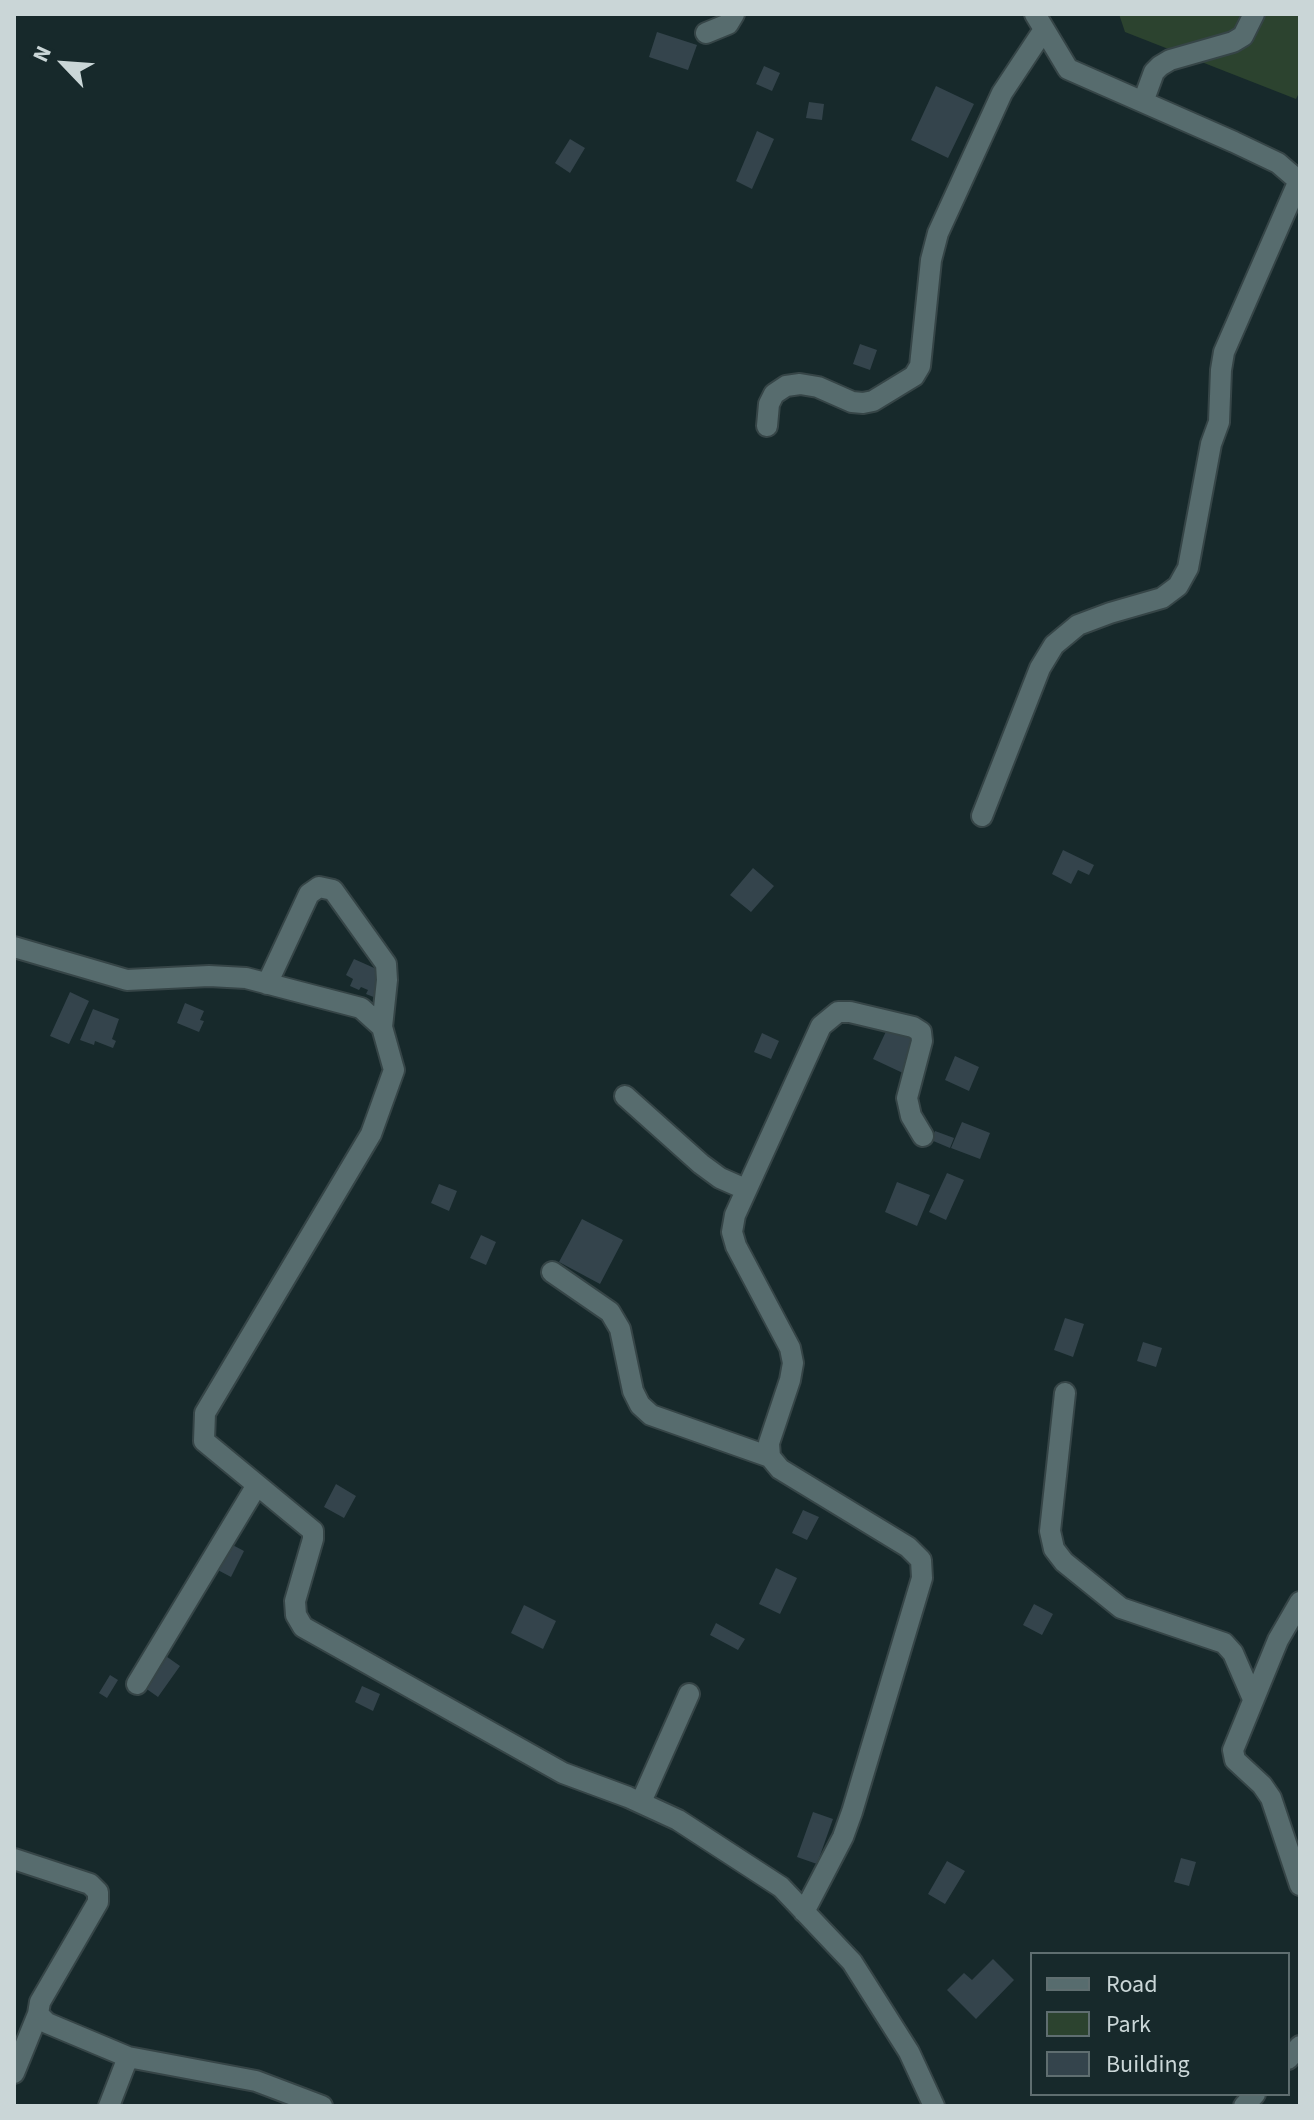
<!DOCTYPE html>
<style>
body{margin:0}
#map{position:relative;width:1314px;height:2120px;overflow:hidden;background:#17292b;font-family:"Source Sans 3",sans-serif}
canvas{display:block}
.frame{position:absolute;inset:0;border:16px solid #cad6d7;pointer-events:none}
.legend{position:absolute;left:1030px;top:1952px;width:260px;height:144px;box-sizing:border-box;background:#17292b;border:2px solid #5f6e70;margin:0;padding:10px 14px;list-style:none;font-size:24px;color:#cad6d7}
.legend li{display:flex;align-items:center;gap:16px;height:40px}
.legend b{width:40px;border:2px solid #5f6e70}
.north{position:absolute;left:24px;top:24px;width:80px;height:80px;-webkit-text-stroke:6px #17292b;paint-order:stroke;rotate:295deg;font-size:22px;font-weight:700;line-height:32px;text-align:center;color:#cad6d7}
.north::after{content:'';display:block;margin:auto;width:28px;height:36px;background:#cad6d7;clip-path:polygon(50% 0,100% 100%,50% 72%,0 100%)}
</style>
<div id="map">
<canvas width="1314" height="2120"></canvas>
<div class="frame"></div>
<ul class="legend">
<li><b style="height:10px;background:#576c6e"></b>Road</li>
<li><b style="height:22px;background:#2c432f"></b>Park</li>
<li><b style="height:22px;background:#34444c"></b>Building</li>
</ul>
<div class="north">N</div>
</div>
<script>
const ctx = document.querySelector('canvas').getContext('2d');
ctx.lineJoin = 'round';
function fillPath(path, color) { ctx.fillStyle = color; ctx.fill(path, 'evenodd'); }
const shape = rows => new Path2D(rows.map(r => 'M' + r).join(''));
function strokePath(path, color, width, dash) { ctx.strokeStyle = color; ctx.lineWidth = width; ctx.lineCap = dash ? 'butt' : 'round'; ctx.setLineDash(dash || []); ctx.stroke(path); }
const green = shape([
 [1119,14,1300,14,1300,91,1296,99,1125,32]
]);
const building = shape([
 [657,32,697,45,688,70,649,57],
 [764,66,780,73,772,91,756,84],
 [936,86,974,104,948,158,911,140],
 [809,102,824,104,822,120,806,118],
 [757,131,774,139,752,189,736,181],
 [570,139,585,148,570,173,555,163],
 [860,344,877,350,870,370,853,364],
 [1063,850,1094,865,1089,875,1078,870,1071,884,1052,874],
 [753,868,774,886,751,912,730,895],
 [354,959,381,971,376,998,366,994,368,990,361,987,359,990,350,986,353,979,346,975],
 [70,992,89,1001,69,1044,50,1036],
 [185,1003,204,1011,200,1020,204,1021,199,1032,177,1023],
 [93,1009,119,1019,112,1039,116,1041,113,1048,95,1041,94,1045,80,1040],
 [890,1023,904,1034,920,1042,905,1074,873,1059],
 [762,1033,779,1041,771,1059,754,1052],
 [955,1056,979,1067,969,1091,945,1080],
 [962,1122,990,1133,980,1159,951,1148],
 [935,1131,954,1138,950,1148,931,1140],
 [947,1173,964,1180,946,1220,929,1212],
 [897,1182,930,1195,917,1226,885,1212],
 [439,1184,457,1191,449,1211,431,1203],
 [582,1219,623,1240,600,1284,559,1262],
 [481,1235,496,1242,486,1265,470,1258],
 [1065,1318,1084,1324,1073,1357,1054,1350],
 [1143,1342,1162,1348,1156,1367,1137,1361],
 [336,1484,356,1496,344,1518,324,1507],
 [803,1510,819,1517,807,1540,792,1533],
 [227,1542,244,1551,231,1577,214,1568],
 [776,1568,797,1578,780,1614,759,1604],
 [1034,1604,1053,1614,1042,1635,1023,1625],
 [524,1605,556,1621,543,1649,511,1633],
 [716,1623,745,1639,738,1650,710,1635],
 [163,1654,180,1666,158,1697,141,1685],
 [110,1675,118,1680,107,1698,99,1693],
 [362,1686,380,1694,373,1711,355,1702],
 [813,1812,833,1819,817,1864,797,1857],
 [1181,1858,1196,1862,1189,1886,1174,1882],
 [947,1861,965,1871,945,1904,928,1894],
 [993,1959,1014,1980,976,2019,947,1990,964,1973,972,1980]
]);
const minor = shape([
 [1035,14,1068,69,1234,142,1278,163,1300,182],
 [706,33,728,24,734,14],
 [1143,102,1154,72,1160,66,1170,60,1233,42,1243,36,1254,14],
 [767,426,769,404,774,394,786,386,800,384,818,387,852,402,863,403,873,401,914,376,920,366,931,260,938,233,1002,93,1043,31],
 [982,816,1040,668,1054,645,1078,625,1110,613,1162,598,1178,586,1188,568,1211,444,1219,422,1221,370,1224,352,1300,178],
 [14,947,127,980,209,976,246,978,361,1008,382,1027,394,1070,371,1134,205,1413,204,1441,313,1531,313,1539,295,1601,296,1615,303,1627,563,1773,628,1797,678,1820,781,1887,852,1962,909,2052,934,2106],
 [267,984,309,894,319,887,333,890,386,964,387,980,382,1027],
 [625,1096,701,1164,720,1178,745,1189],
 [552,1272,610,1312,620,1329,633,1391,640,1405,651,1415,770,1457],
 [1065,1393,1050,1531,1054,1549,1064,1562,1121,1608,1224,1643,1233,1653,1253,1699],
 [1300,1602,1278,1640,1233,1750,1235,1760,1262,1785,1271,1798,1300,1885],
 [137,1684,257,1485],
 [641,1802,689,1694],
 [14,1859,90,1884,98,1892,98,1902,40,2002,38,2014,47,2023,128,2057,256,2081,322,2106],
 [804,1912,843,1837,852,1812,922,1578,921,1560,908,1547,780,1469,770,1457,769,1443,790,1380,793,1363,790,1348,736,1246,732,1232,735,1215,821,1026,838,1012,850,1012,913,1027,921,1032,922,1041,907,1098,911,1116,923,1136],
 [1288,2059,1300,2046],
 [14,2073,38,2014],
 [109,2106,128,2057],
 [1244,2106,1255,2094]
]);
fillPath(green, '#2c432f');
fillPath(building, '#34444c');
strokePath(minor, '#364547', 24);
strokePath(minor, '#576c6e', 20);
</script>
